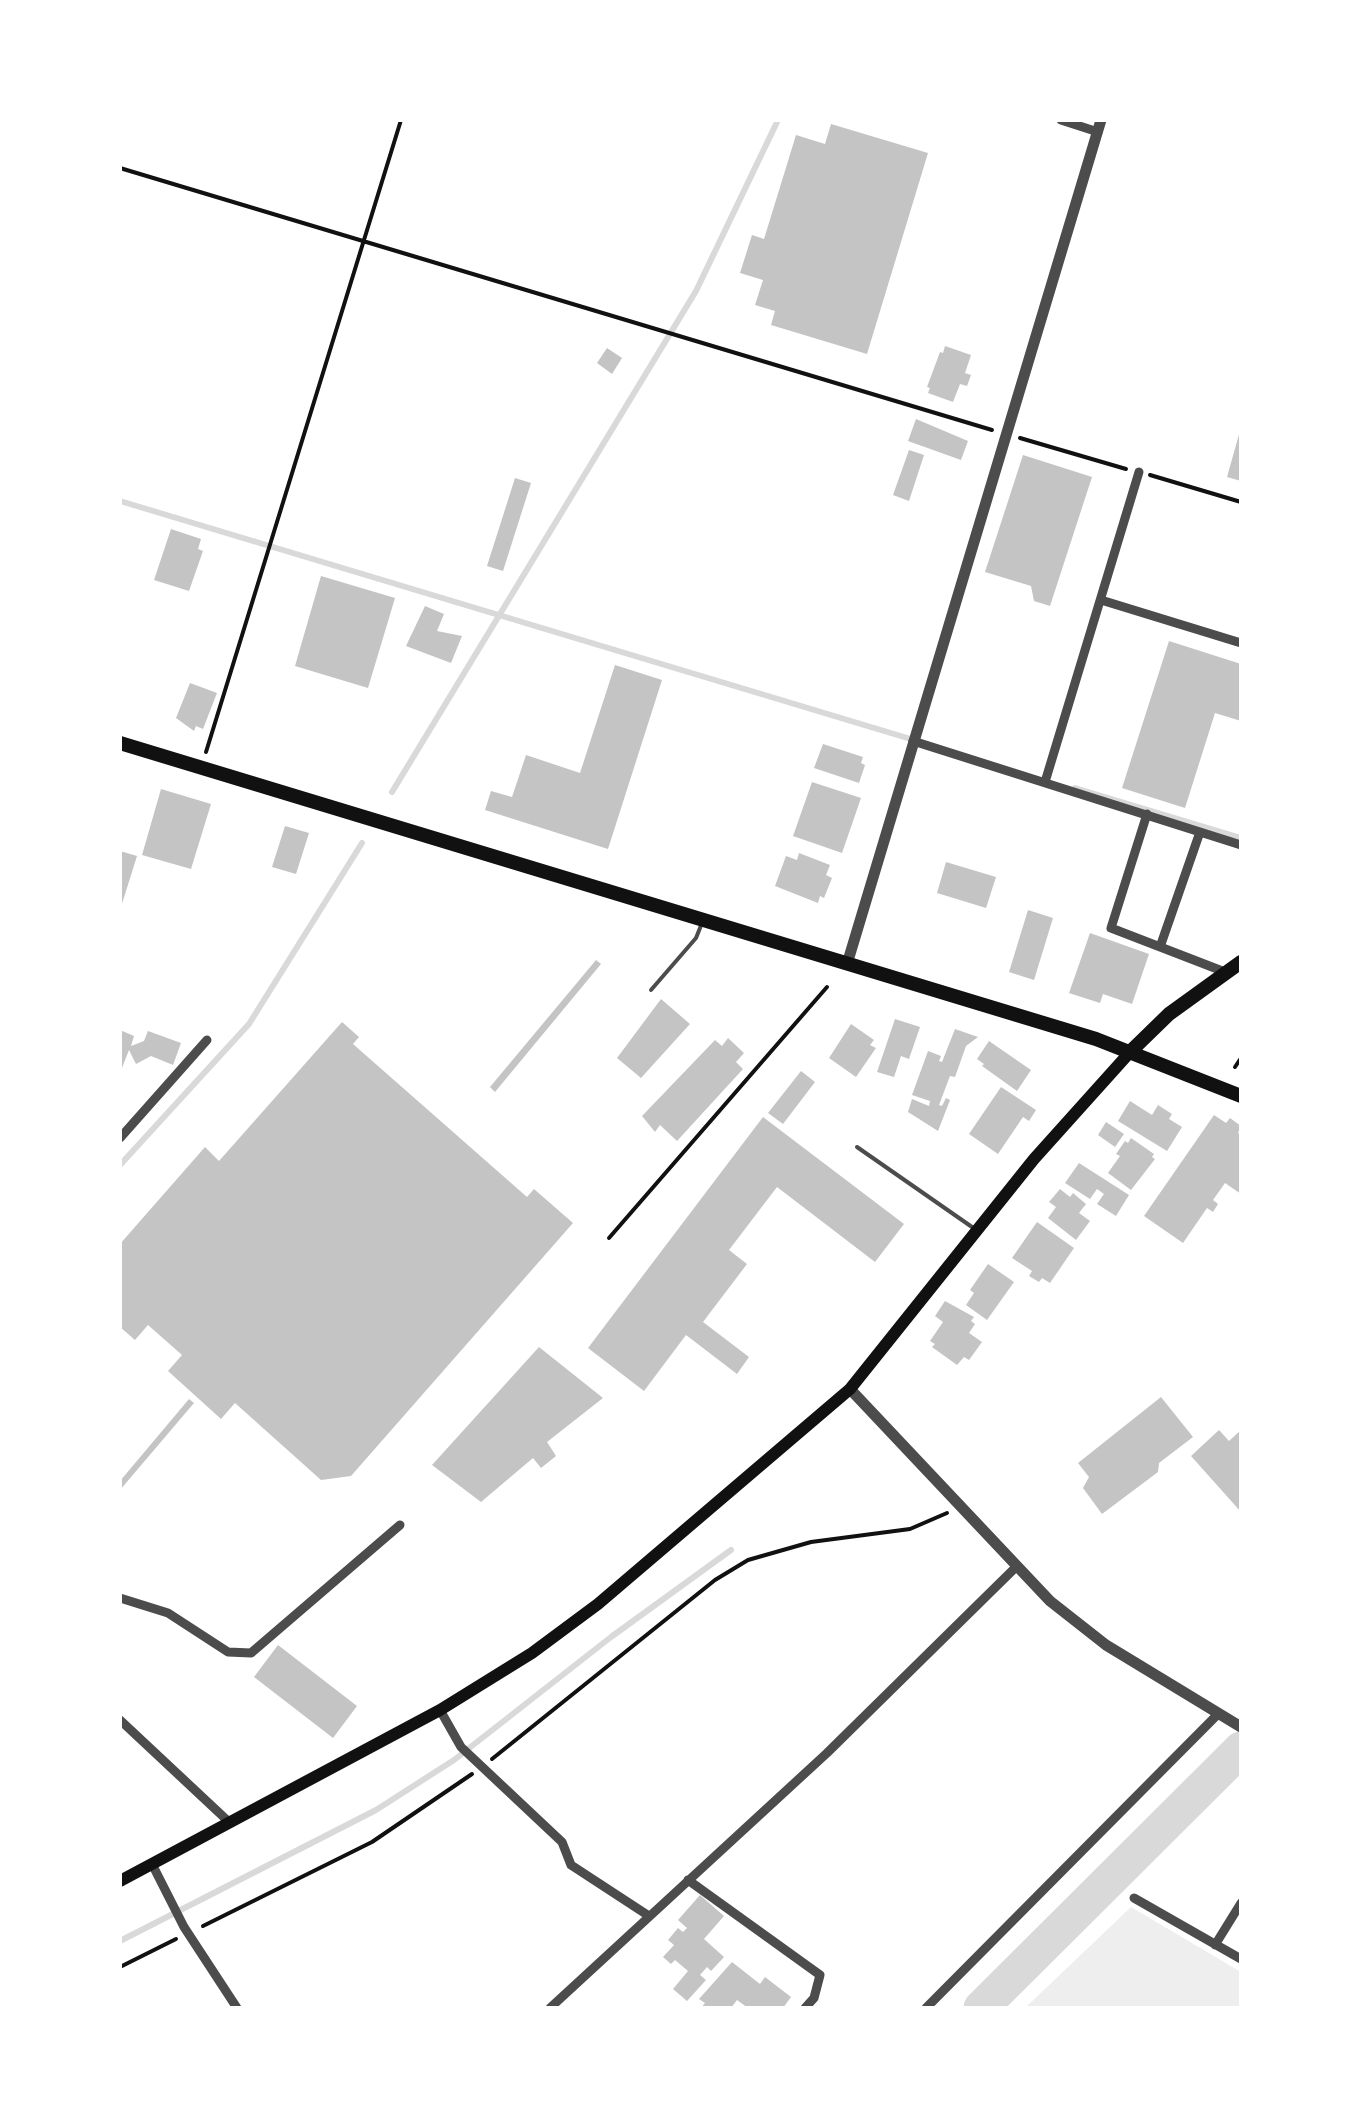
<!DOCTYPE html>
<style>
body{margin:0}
#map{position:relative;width:1361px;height:2128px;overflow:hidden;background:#fff;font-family:"Titillium Web",sans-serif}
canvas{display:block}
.frame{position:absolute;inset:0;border:122px solid #fff;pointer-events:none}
</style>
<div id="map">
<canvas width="1361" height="2128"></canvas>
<div class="frame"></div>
</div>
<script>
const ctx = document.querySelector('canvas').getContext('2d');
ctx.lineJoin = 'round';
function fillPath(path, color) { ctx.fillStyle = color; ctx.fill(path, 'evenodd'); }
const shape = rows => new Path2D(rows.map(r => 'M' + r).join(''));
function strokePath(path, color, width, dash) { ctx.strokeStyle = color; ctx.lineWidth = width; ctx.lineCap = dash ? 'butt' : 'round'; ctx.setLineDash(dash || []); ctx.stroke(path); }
const green = shape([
 [1131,1907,1241,1972,1241,2008,1025,2008]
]);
const stream = shape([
 [120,501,914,740],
 [1075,788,1241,838],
 [392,792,696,291,778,120],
 [120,1165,249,1024,362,843],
 [120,1941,376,1810,454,1760,611,1637,731,1550]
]);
const river = shape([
 [981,2008,1241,1749]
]);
const building = shape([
 [831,124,928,153,867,354,771,325,775,311,755,305,763,280,740,273,752,235,764,239,796,135,825,144],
 [945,346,971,355,965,373,971,375,967,386,960,384,953,402,928,393,930,388,927,387,940,352,943,353],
 [607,348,622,358,612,374,597,363],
 [916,419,968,441,961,460,908,441],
 [1240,431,1241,431,1241,481,1227,477],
 [909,450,924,455,909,501,893,495],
 [1023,455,1092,477,1050,606,1034,601,1031,586,985,572],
 [515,478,531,483,503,571,487,566],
 [171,529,201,539,198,549,203,551,189,591,154,580],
 [321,576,395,598,368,688,295,666],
 [425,606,444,614,437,631,462,636,451,663,406,646],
 [1169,641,1241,664,1241,721,1215,713,1185,808,1122,788],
 [615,665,662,680,608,849,485,810,491,791,512,797,526,755,580,773],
 [190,683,217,693,203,729,196,726,194,731,176,718],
 [823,744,863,757,861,763,865,765,859,783,814,768],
 [812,782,861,798,842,853,793,836],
 [161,789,211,804,191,869,142,855],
 [285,826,309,833,296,874,272,867],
 [120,851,137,856,121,907,120,907],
 [799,853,830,865,826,875,832,878,824,898,820,896,818,903,775,886,786,856,797,860],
 [946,862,996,877,986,908,937,893],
 [1028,910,1053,918,1034,980,1009,972],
 [1090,933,1149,954,1132,1004,1103,994,1100,1003,1069,993],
 [596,960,601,964,495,1092,490,1087],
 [661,999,690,1024,641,1078,617,1058],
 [895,1019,920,1027,909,1059,901,1056,894,1077,877,1072],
 [342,1022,359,1037,353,1044,527,1197,534,1189,573,1223,351,1476,321,1480,235,1403,221,1419,168,1371,182,1355,148,1325,135,1340,120,1327,120,1244,205,1147,219,1161],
 [851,1024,874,1040,870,1045,876,1048,856,1077,829,1058],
 [955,1029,978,1037,966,1046,955,1077,950,1076,939,1105,942,1106,946,1098,950,1100,938,1131,908,1112,912,1099,929,1106,930,1101,912,1095,928,1051,941,1056,939,1061,942,1062],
 [120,1030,134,1036,131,1046,144,1041,148,1031,181,1043,173,1065,151,1056,136,1064,129,1050,120,1073],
 [728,1038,744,1053,736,1062,743,1069,677,1141,660,1125,655,1132,642,1116,715,1040,722,1046],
 [989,1041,1031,1070,1017,1091,982,1066,984,1064,977,1059],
 [801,1071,815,1082,783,1124,768,1113],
 [1001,1087,1036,1110,1029,1121,1023,1117,998,1154,969,1134],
 [1130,1101,1152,1115,1158,1105,1172,1114,1169,1119,1182,1127,1167,1151,1118,1121],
 [1214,1115,1226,1123,1230,1118,1241,1126,1238,1133,1241,1135,1241,1194,1225,1183,1213,1200,1218,1204,1213,1212,1207,1208,1183,1243,1144,1216],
 [763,1117,904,1224,875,1262,777,1187,729,1250,747,1264,703,1322,749,1357,737,1374,686,1335,644,1391,588,1348],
 [1106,1122,1124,1134,1115,1147,1098,1135],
 [1131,1138,1154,1154,1152,1157,1155,1159,1131,1190,1108,1173,1120,1156,1116,1154,1125,1141,1128,1143],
 [1079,1163,1129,1195,1116,1216,1097,1204,1104,1194,1097,1189,1090,1199,1065,1183],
 [1060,1189,1070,1197,1073,1193,1086,1204,1079,1213,1090,1221,1076,1240,1048,1218,1056,1207,1049,1202],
 [1037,1222,1074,1248,1050,1283,1042,1278,1039,1282,1029,1276,1032,1271,1012,1258],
 [988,1264,1014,1282,987,1320,966,1305,974,1293,970,1290],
 [945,1301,974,1317,971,1321,975,1324,969,1333,982,1342,969,1360,964,1357,957,1365,932,1347,935,1344,930,1341,943,1322,935,1316],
 [539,1347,603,1398,547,1442,556,1456,541,1468,533,1458,481,1502,432,1465],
 [1161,1397,1193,1437,1159,1463,1158,1472,1102,1514,1083,1488,1089,1477,1078,1463],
 [189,1399,194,1403,120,1490,120,1481],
 [1219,1430,1229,1441,1241,1430,1241,1512,1191,1456],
 [278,1645,357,1706,333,1738,254,1677],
 [700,1895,724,1916,704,1939,724,1957,711,1971,707,1967,700,1975,706,1980,687,2001,673,1989,688,1971,675,1960,671,1964,663,1957,674,1945,668,1940,678,1928,683,1932,687,1928,678,1920],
 [732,1962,760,1984,765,1977,791,1997,783,2008,748,2008,737,2000,731,2008,701,2008,705,2003,699,1999]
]);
const path = shape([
 [120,168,992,430],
 [1020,438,1126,469],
 [1150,475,1241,502],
 [206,752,401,120],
 [1235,1067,1241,1058],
 [609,1238,827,987],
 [492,1759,715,1580,748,1560,811,1542,910,1529,947,1513],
 [203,1926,372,1842,472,1774],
 [120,1967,176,1939]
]);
const service = shape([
 [651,990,696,938,702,923],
 [857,1147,972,1227]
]);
const minor = shape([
 [1061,120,1098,132],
 [1101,600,1241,643],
 [913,741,1241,845],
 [1045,782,1139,472],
 [1147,814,1111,928,1225,972],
 [1160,947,1200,832],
 [120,1138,207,1040],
 [120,1598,168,1613,228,1652,251,1653,400,1525],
 [440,1710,461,1747,562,1842,571,1865,649,1916],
 [120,1720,229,1822],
 [152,1864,184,1927,237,2008],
 [688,1880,820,1975,814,1998,805,2008],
 [1134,1898,1241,1959],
 [1215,1945,1241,1903],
 [550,2008,827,1753,1017,1566],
 [926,2008,1218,1714]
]);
const tertiary = shape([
 [847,964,1101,120],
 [850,1389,1050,1601,1106,1645,1241,1727]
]);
const secondary = shape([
 [120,1881,440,1710,532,1653,598,1604,850,1389,1034,1159,1131,1051]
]);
const primary = shape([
 [120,743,1096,1039,1241,1096],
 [1131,1051,1169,1014,1241,962]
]);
fillPath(green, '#eee');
strokePath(stream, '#d9d9d9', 6);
strokePath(river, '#d9d9d9', 35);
fillPath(building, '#c4c4c4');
strokePath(path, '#111', 4);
strokePath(service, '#4c4c4c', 4);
strokePath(minor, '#4c4c4c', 9);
strokePath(tertiary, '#4c4c4c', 11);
strokePath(secondary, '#111', 12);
strokePath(primary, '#111', 14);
</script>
